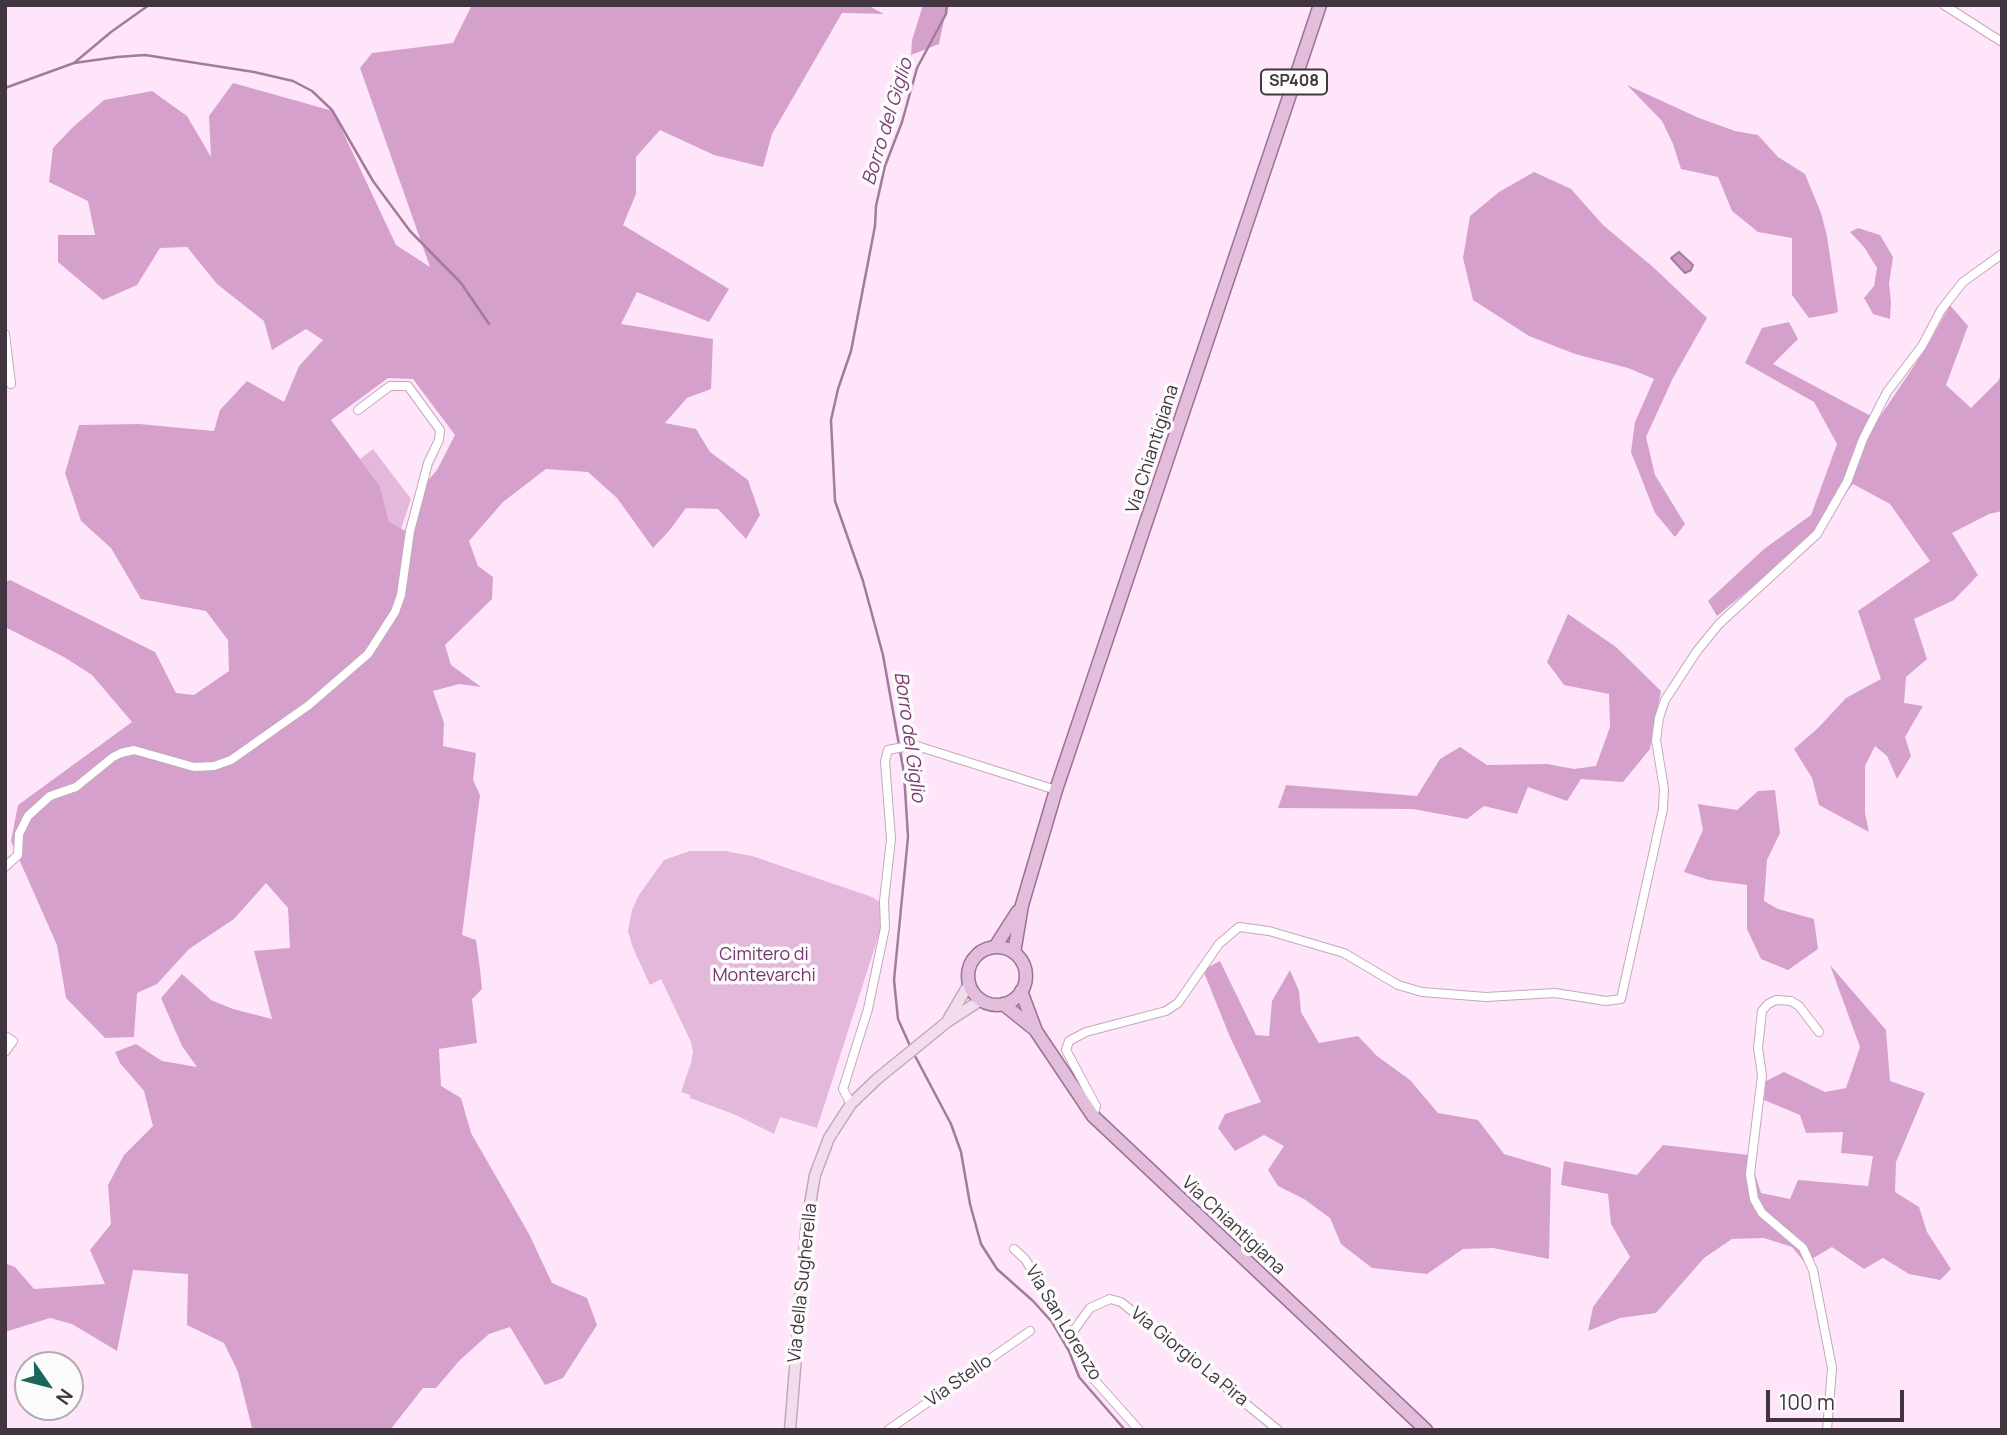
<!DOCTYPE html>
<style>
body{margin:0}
#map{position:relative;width:2007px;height:1435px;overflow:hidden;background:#ffe5fa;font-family:Manrope,sans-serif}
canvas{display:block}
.frame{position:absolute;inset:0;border:7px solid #41353f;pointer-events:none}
.north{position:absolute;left:14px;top:1351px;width:70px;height:70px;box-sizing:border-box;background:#fbfbfb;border:2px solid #b1acb0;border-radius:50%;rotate:125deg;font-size:19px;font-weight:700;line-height:28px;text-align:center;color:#41353f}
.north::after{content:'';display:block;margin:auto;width:24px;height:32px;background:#1c655b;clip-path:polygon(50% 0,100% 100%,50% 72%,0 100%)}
.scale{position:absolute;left:1766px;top:1390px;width:138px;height:32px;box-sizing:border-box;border:4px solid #41353f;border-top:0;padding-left:9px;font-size:21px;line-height:24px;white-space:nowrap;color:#41353f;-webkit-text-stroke:5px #fbfbfb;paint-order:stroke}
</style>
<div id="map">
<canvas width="2007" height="1435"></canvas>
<div class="frame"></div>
<div class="north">N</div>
<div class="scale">100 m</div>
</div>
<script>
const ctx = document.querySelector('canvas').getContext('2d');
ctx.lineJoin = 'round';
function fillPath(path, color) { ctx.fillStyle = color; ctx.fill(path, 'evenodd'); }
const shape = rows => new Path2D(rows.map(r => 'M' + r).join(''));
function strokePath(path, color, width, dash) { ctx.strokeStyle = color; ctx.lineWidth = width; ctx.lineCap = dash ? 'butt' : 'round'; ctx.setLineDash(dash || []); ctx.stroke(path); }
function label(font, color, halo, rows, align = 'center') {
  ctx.font = font + ' Manrope,sans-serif'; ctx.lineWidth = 7; ctx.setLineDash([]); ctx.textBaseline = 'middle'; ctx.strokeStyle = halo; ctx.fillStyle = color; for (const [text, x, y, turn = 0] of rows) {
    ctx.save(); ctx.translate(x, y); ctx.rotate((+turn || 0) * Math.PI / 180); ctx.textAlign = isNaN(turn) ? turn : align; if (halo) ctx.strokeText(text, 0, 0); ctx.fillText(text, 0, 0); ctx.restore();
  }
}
const green = shape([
 [373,449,411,499,401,529,389,522,380,486,360,459],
 [690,851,725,851,752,856,872,897,880,902,881,928,817,1128,780,1117,774,1134,736,1115,690,1098,690,1095,681,1092,691,1063,693,1052,691,1042,661,979,650,985,633,948,628,931,632,910,639,895,664,860]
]);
const forest = shape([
 [472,5,867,5,884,14,842,13,772,134,763,167,714,155,660,130,636,157,636,194,623,225,729,289,709,322,637,292,621,324,713,339,711,389,687,398,665,423,696,429,710,452,748,480,760,515,746,539,718,509,686,508,669,531,653,548,617,498,588,472,546,469,503,502,469,541,478,566,493,577,492,599,445,645,451,665,481,687,459,684,433,691,444,723,443,746,476,753,473,780,480,795,462,935,476,940,480,969,482,989,472,999,477,1043,439,1049,441,1086,461,1098,471,1133,529,1234,552,1283,587,1298,597,1325,563,1378,545,1385,510,1327,489,1334,460,1360,436,1388,423,1388,390,1430,257,1430,252,1428,238,1372,224,1343,187,1325,188,1274,133,1270,117,1351,72,1324,50,1318,5,1332,5,1263,15,1267,34,1289,105,1284,90,1250,111,1224,108,1185,124,1155,153,1126,144,1091,120,1063,115,1052,136,1044,162,1061,197,1067,182,1046,161,998,182,974,211,1000,233,1009,272,1019,254,951,290,948,288,908,266,883,234,919,189,949,157,984,137,993,134,1037,105,1038,66,998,57,945,11,841,18,805,132,722,92,675,64,657,5,627,5,582,10,580,155,652,176,693,194,695,229,671,228,640,206,611,141,599,111,548,81,521,65,473,79,425,139,424,214,431,220,410,247,381,284,402,299,366,323,340,306,329,272,350,264,321,217,284,187,247,160,248,137,285,103,300,58,262,58,235,95,235,88,201,49,182,53,148,72,128,104,100,152,91,187,116,211,157,209,116,233,83,333,111,396,245,430,267,360,68,372,53,453,43],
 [388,378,413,379,455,435,437,470,425,484,413,535,389,522,380,486,331,420],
 [923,5,947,5,939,44,911,55,912,40],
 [1627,85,1699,118,1735,131,1758,135,1778,157,1805,174,1821,213,1827,236,1838,311,1836,313,1809,318,1792,295,1792,238,1758,232,1732,211,1718,177,1681,169,1673,144,1662,121],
 [1534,172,1571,189,1603,225,1653,267,1707,318,1673,378,1646,437,1655,475,1685,524,1675,537,1655,513,1631,452,1635,422,1654,379,1628,368,1575,354,1529,336,1473,300,1463,258,1470,216,1499,192],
 [1858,228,1880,235,1893,257,1889,284,1891,302,1890,319,1873,314,1864,298,1874,286,1877,268,1864,247,1850,232],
 [1950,305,1968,326,1946,385,1971,408,1998,381,2002,373,2002,511,1989,514,1952,533,1978,575,1954,600,1914,619,1927,659,1906,677,1904,703,1923,706,1905,737,1911,756,1897,779,1887,756,1875,746,1865,766,1865,813,1869,832,1819,805,1812,778,1794,749,1818,728,1846,698,1881,679,1858,611,1930,561,1890,504,1853,484,1803,545,1717,616,1708,601,1764,549,1811,515,1837,444,1814,402,1745,363,1762,328,1789,322,1798,339,1773,364,1869,415,1879,418,1928,345],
 [1568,614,1616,647,1661,691,1650,749,1623,782,1581,779,1567,801,1528,787,1517,814,1484,806,1467,819,1413,809,1278,808,1286,785,1417,796,1440,759,1460,747,1487,765,1547,764,1574,769,1596,766,1610,727,1609,694,1564,685,1547,662],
 [1775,790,1780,833,1767,860,1764,901,1778,909,1814,919,1818,949,1788,970,1761,959,1747,929,1747,885,1709,880,1684,872,1703,830,1698,804,1737,810,1758,791],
 [1220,961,1256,1035,1269,1036,1272,1001,1290,970,1299,991,1301,1012,1319,1043,1358,1036,1377,1056,1410,1080,1438,1113,1478,1120,1504,1154,1551,1168,1549,1259,1493,1248,1463,1249,1427,1274,1372,1268,1341,1244,1330,1218,1304,1199,1278,1186,1268,1170,1284,1146,1264,1135,1235,1151,1218,1128,1225,1114,1261,1102,1230,1037,1203,970],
 [1830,965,1886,1030,1890,1081,1925,1093,1896,1162,1895,1192,1919,1207,1927,1232,1951,1269,1940,1280,1909,1274,1883,1258,1864,1269,1832,1247,1805,1263,1792,1247,1764,1238,1732,1239,1704,1258,1656,1313,1620,1318,1588,1331,1593,1307,1630,1257,1611,1224,1608,1194,1561,1185,1564,1161,1637,1175,1663,1145,1749,1155,1761,1193,1790,1199,1798,1180,1868,1186,1873,1156,1841,1153,1843,1132,1806,1133,1800,1115,1764,1100,1766,1081,1784,1072,1825,1092,1846,1088,1860,1047]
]);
const water = shape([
 [1679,252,1693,265,1691,270,1685,273,1671,258,1679,252]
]);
const stream = shape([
 [74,63,117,57,145,55,254,72,293,81,312,91,332,110,373,181,410,231,461,283,489,324],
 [5,88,74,63,111,32,149,5],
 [911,1048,898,1019,894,980,908,837,904,773,883,655,863,581,835,501,831,420,838,389,851,351,875,226,876,206,885,166,902,122,917,68,946,14,947,5],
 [914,1054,951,1124,961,1152,970,1204,981,1244,997,1269,1033,1301,1052,1322,1069,1351,1079,1377,1125,1430]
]);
const street = shape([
 [1944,5,2002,42],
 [5,334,11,384],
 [5,867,18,855,19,834,28,816,50,796,76,787,113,757,121,753,134,750,194,767,214,766,231,760,309,705,368,654,395,612,401,595,410,531,428,463,439,440,440,430,408,386,390,386,358,410],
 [1819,1032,1799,1006,1791,1001,1776,1000,1768,1004,1762,1011,1758,1048,1762,1075,1750,1174,1754,1199,1762,1213,1803,1248,1813,1270,1832,1368,1827,1430],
 [5,1036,13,1041,5,1052],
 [851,1104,843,1089,868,1009,885,928,884,901,891,839,885,761,888,750,914,745,1056,790],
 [1093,1116,1096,1106,1066,1050,1069,1041,1086,1032,1166,1011,1178,1003,1219,944,1239,927,1269,931,1344,953,1398,985,1422,992,1486,997,1555,993,1606,1001,1621,999,1663,809,1664,789,1656,740,1659,718,1665,700,1697,651,1719,624,1817,534,1847,482,1863,439,1887,392,1922,346,1941,310,1963,282,2002,254],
 [1014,1249,1025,1259,1056,1309,1090,1375,1139,1430],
 [1069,1337,1090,1308,1110,1299,1121,1302,1278,1430],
 [888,1430,1030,1331]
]);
const secondary = shape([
 [949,1018,969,984],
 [790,1430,807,1221,815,1175,829,1138,851,1104,877,1079,947,1022,981,1000]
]);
const primary = shape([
 [995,947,1018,911],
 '968 976a29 29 0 1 1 58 0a29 29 0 1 1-58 0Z',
 [1014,953,1022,905,1056,790,1320,5],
 [1021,991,1036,1031,1093,1116,1426,1430],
 [1003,1004,1033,1028]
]);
const shields = [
 [1294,82,66]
];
const shieldNames = [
 ["SP408",1294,82]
];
const streetNames = [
 ["Via Chiantigiana",1153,449,-72],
 ["Via Chiantigiana",1233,1226,43],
 ["Via della Sugherella",803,1283,-84],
 ["Via San Lorenzo",1063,1323,59],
 ["Via Giorgio La Pira",1189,1357,39],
 ["Via Stello",959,1381,-35]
];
const parkNames = [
 ["Cimitero di",764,955],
 ["Montevarchi",764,976]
];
const waterNames = [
 ["Borro del Giglio",888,122,-73],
 ["Borro del Giglio",909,737,82]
];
fillPath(green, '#e3b8db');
fillPath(forest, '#d5a1cc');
fillPath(water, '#cd99c4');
strokePath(water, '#a37b9c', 2);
strokePath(stream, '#a37b9c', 2.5);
strokePath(street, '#c5a7bf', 10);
strokePath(secondary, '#c5a7bf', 13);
strokePath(primary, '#9d7195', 15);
strokePath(street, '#fff', 8);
strokePath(secondary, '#f0deed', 10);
strokePath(primary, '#e2bddc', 12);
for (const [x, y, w] of shields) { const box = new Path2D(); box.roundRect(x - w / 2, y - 12.5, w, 25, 5); ctx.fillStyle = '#fbfbfb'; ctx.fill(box); strokePath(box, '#41353f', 2); }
label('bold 16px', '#41353f', null, shieldNames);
label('18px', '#41353f', '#fbfbfb', streetNames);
label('18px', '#73356b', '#fbfbfb', parkNames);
label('italic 19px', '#7b3c72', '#fbfbfb', waterNames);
</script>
